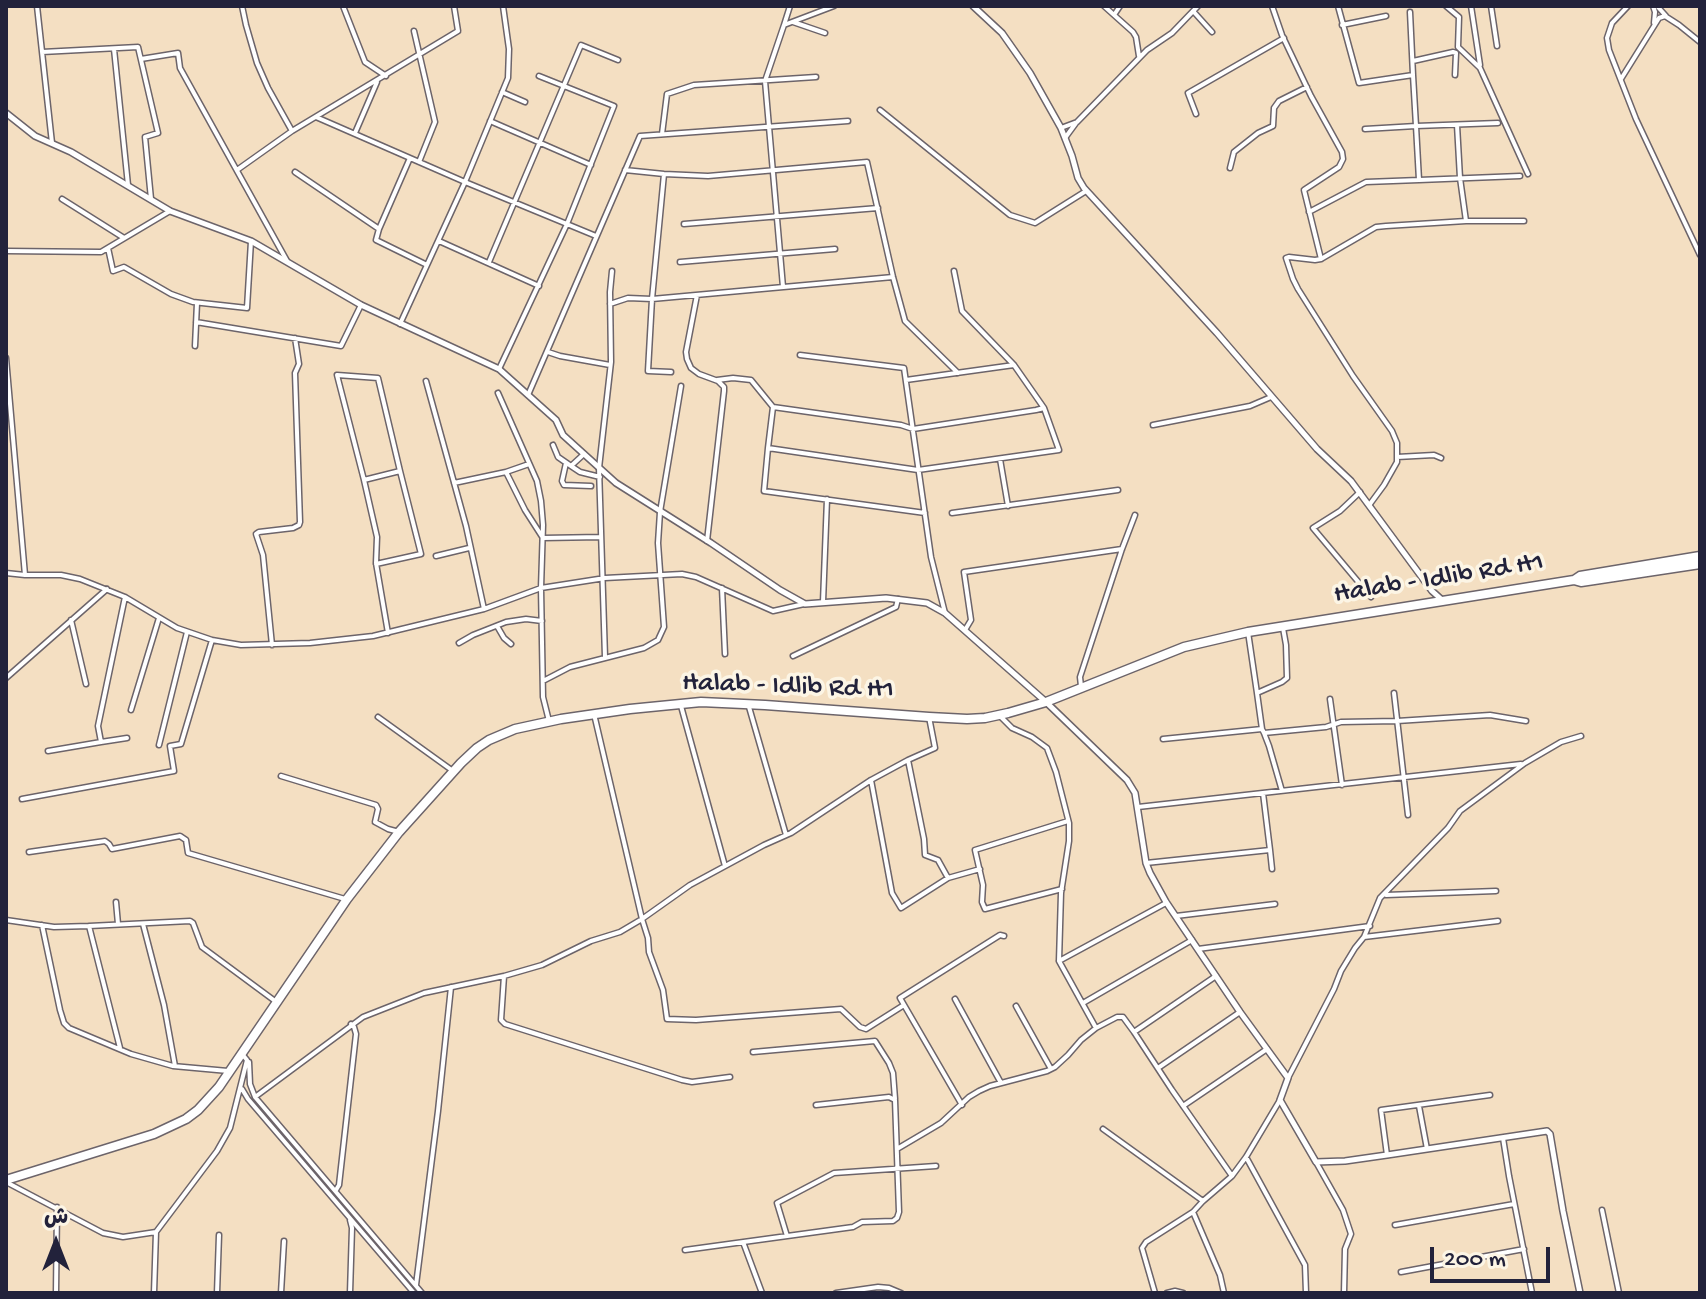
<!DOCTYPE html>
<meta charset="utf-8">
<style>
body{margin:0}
#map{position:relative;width:1706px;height:1299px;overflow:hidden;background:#f4dfc2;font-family:"Gochi Hand","Playpen Sans Arabic",sans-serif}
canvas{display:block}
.frame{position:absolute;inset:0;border:8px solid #22223b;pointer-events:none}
.north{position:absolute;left:16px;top:1203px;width:80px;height:80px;-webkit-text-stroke:6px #fcf5e5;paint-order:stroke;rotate:0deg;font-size:22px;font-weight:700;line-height:32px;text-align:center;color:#22223b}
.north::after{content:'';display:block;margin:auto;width:28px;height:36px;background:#22223b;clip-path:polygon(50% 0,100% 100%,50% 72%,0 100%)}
.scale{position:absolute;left:1430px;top:1247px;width:120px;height:36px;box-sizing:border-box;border:4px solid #22223b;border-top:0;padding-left:10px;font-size:24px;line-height:28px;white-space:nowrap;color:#22223b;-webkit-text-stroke:6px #fcf5e5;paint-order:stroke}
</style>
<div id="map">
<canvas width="1706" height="1299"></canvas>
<div class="frame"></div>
<div class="north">ش</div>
<div class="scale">200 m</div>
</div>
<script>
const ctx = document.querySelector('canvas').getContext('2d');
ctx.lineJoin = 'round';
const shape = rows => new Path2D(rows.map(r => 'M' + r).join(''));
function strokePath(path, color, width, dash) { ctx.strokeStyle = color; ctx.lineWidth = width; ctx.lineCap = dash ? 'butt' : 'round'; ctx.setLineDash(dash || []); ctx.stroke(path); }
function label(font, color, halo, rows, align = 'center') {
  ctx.font = font + ' "Gochi Hand",sans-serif'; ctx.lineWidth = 7; ctx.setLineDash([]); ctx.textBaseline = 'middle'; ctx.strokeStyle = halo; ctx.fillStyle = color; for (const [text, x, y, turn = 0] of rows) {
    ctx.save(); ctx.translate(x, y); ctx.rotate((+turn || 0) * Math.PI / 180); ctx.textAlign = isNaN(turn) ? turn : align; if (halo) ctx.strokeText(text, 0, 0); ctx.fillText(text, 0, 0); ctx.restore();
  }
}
const minor = shape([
 [37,6,52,143],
 [242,6,246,25,257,63,268,88,292,131],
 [343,6,365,62,386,76],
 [1104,6,1114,15],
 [1120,6,1114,15,1133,32,1136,37,1139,56],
 [1272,6,1282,35,1311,96,1342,152,1343,159,1339,167,1304,190,1321,259],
 [1338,6,1359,83,1413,75,1416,126,1365,129],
 [1446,6,1459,17,1458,47,1480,68,1528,174],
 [1471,6,1480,65],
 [1491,6,1497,46],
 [1628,6,1612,23,1607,38,1609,50,1636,119,1700,255],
 [1653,6,1655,12,1654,23],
 [1657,6,1666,16],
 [1193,11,1212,32],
 [1410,12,1413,75],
 [793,22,825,33],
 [784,25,790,6],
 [1342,25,1386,16],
 [414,31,435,122,419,162],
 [114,49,128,185],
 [42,52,138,47,158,133,145,137,151,199],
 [141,59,178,53,180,68,287,261],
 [1413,61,1453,52,1456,53,1455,75],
 [1621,79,1659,18,1665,16,1679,25,1700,42],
 [502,92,525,102],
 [880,110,1010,215,1035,223,1086,191],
 [1196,114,1188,93,1284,38],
 [316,117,465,182,596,236],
 [490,121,591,165],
 [1457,125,1460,178,1466,221,1524,221],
 [1061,128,1077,122,1147,50,1172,33,1198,6],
 [355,133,377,82],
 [662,134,667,94,694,85,816,77],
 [1065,138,1076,123],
 [410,158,379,229,376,240,427,265],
 [1230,168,1234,152,1258,133,1273,126,1274,108,1279,101,1307,87],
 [237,170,292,131,458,31,454,6],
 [625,170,664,174,708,176,867,162,893,277,905,321,958,373],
 [295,172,379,229],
 [664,174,652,299,648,371,671,372],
 [1419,180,1520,176],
 [62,199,124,238],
 [1309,212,1366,182,1419,180,1416,126,1498,123],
 [684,224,878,208],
 [439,241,539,286],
 [108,248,113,271,124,267,171,294,193,302,247,308,251,241],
 [6,251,101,252,170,211],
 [489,262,581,45,618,60],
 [680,262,835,249],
 [783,287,765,81,784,25,834,6],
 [697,295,686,352,687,359,691,368,699,374,718,381,724,387,724,391,707,541],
 [610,304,628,298,652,299,893,277],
 [196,322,341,346,361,305],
 [400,324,465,182,508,78,509,49,503,6],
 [195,346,197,303],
 [548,352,560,356,610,365],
 [800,355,904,368,931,557,945,613],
 [6,358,25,575],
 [499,369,567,224,614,106,539,76],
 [717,380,733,378,751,380,773,407,901,425,913,429,1036,410,1044,408],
 [906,380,1014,365],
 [426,381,466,526,484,609],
 [498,393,537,481,541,501,543,525,541,588,543,697,549,721],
 [528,395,640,136,848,121],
 [1153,425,1250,406,1271,397],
 [553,445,558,457,571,466,580,472,600,477],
 [768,448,773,407],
 [1397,457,1434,455,1441,458],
 [1000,459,1008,506],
 [566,463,562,481,564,485,591,486],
 [529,464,506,472,525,510,543,538,601,537],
 [571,466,584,454],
 [364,480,337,375,378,378,400,471,364,480,377,537,376,563,388,633],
 [454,483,506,472],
 [1360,492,1340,511,1313,528,1371,597],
 [1370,504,1384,485,1397,462,1397,443,1392,431,1353,376,1298,289,1293,279,1286,258,1289,257,1315,260,1321,259,1376,227,1386,226,1466,221],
 [925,513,764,491,768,448,918,470,1059,450,1044,408,1014,365,962,311,954,271],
 [952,513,1118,490],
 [436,556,469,548],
 [376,564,421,554,400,471],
 [6,573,25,575,61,575,80,579,125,597,177,628,212,640,241,645,310,643,373,636,484,609,541,588,605,578,682,574,696,577,773,611,804,604],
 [722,588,725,654],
 [823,602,827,499],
 [71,620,86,684],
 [497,626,504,638,511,644],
 [965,630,971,620,964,572,1122,549],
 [1248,632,1257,693],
 [459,643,473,635,506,622,526,619,542,621],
 [272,645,263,555,256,534,259,532,293,528,299,525,300,522,295,373,299,364,295,338],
 [793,656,896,607,898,599],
 [605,657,599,468,611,362,610,292,612,271],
 [6,678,107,589],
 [543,681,570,667,644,648,658,640,664,627,658,543,660,512,681,386],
 [1081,686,1080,677,1122,549,1135,515],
 [1394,693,1408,815],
 [1330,699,1342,785],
 [681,706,725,866],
 [749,707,786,835],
 [131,710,159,618],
 [594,714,642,919,648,938,649,952,663,990,667,1019,696,1020,841,1009,860,1027,866,1029,904,1005],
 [999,715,1012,728,1032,737,1047,748,1056,772,1069,823,1069,841,1061,893,1059,961,1096,1028],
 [378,717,453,771],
 [1262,729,1257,693,1282,682,1287,678,1286,645,1283,628],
 [1264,733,1269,746,1282,791],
 [1163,739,1262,729,1264,733,1326,727,1341,722,1397,721,1490,715,1526,721],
 [101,742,127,738],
 [159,745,187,632],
 [48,751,101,742,98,726,125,597],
 [281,776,376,805,378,809,375,822,388,829,399,832],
 [871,780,892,893,901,908,948,878,938,860,925,855,924,839,908,760,935,748,929,717],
 [1263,793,1270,850],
 [22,799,174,771,170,746,181,744,212,640],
 [1138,807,1521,764],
 [29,852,105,841,109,844,112,849,180,836,186,840,188,853,345,899],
 [1146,863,1270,850,1272,869],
 [948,878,980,869],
 [1062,889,985,909,982,902,983,885,975,850,1068,821],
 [1386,895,1496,891],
 [116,902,118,924],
 [1176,916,1275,904],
 [6,920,54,927,89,926,120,1048],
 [143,924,164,1005,175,1066],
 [42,925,60,1010,64,1023,69,1028,131,1054,173,1066,228,1071],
 [89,926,190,921,193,923,202,947,275,1001],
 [1364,937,1498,921],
 [1198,949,1370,926],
 [1059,961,1166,903],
 [504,976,501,1020,505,1024,682,1080,692,1082,730,1077],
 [955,999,1001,1083],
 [1083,1003,1192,940],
 [1016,1006,1051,1069],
 [1134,1032,1216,976],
 [753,1052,875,1041,889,1063,893,1073,895,1099],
 [249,1062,250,1084,255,1097,422,1293],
 [1158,1068,1240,1012],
 [1288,1078,1334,989,1341,971,1355,948,1364,937,1380,898,1448,828,1460,811,1525,763,1561,742,1581,736],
 [242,1089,248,1099,414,1293],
 [255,1097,363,1017,424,993,504,976,542,965,591,941,620,932,642,919,690,885,764,845,791,833,871,780,908,760],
 [962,1105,900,998,1000,935,1004,936],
 [1183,1106,1267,1049],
 [1419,1106,1427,1149],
 [1103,1129,1203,1201],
 [1503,1138,1509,1176,1532,1293],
 [897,1149,941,1123,969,1097,979,1091,990,1086,1047,1071,1055,1067,1068,1055,1081,1040,1096,1028,1117,1017,1123,1017,1134,1032,1172,1090,1232,1176],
 [1387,1155,1381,1110,1490,1095],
 [1246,1157,1305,1265,1306,1293],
 [1316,1162,1343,1210,1351,1234,1345,1249,1344,1293],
 [6,1182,103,1233,123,1237,156,1232,217,1151,230,1128,247,1060,242,1054],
 [336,1190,339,1185,356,1034,354,1027,351,1024],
 [1602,1210,1619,1293],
 [1193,1212,1220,1275,1224,1293],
 [1395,1225,1514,1204],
 [787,1236,777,1203,834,1173,936,1166],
 [743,1242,762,1293],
 [685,1250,853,1227,862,1222,893,1221,897,1218,899,1212,895,1100,889,1097,816,1105],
 [1401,1272,1524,1249],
 [416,1285,438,1111,451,987],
 [56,1293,57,1207],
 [154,1293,156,1232],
 [217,1293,219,1235],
 [281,1293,284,1241],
 [350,1293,352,1228,350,1220],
 [836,1293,878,1287,889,1288,901,1293],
 [1155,1293,1142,1248,1146,1242,1193,1212,1203,1201,1232,1176,1246,1157,1280,1100],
 [1167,1293,1175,1291,1183,1293]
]);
const tertiary = shape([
 [973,6,1002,33,1030,73,1061,128,1072,156,1078,178,1084,188,1217,333,1317,449,1351,481,1432,591,1442,600],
 [6,113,35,136,71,152,170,211,251,241,361,305,499,369,556,420,563,435,616,483,711,543,780,590,805,604,886,598,927,603,945,613,1046,702,1127,780,1135,793,1146,863,1150,873,1166,902,1240,1012,1288,1078,1280,1100,1316,1162,1345,1161,1387,1155,1547,1131,1550,1134,1563,1211,1580,1293]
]);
const trunk = shape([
 [1574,580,1580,576,1700,556],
 [6,1180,154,1134,186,1119,198,1110,219,1087,347,899,399,832,461,763,477,748,489,740,515,729,561,719,630,709,701,702,765,705,929,717,967,719,985,718,1008,713,1046,702,1184,647,1248,632,1574,580,1581,582,1700,564]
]);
const streetNames = [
 ["Halab - Idlib Rd H1",1439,580,-9],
 ["Halab - Idlib Rd H1",788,688,2]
];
strokePath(minor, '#6c646a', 7);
strokePath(tertiary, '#6c646a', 8);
strokePath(trunk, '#6c646a', 11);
strokePath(minor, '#fff', 4);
strokePath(tertiary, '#fff', 5);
strokePath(trunk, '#fff', 8);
label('28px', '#22223b', '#fcf5e5', streetNames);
</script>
